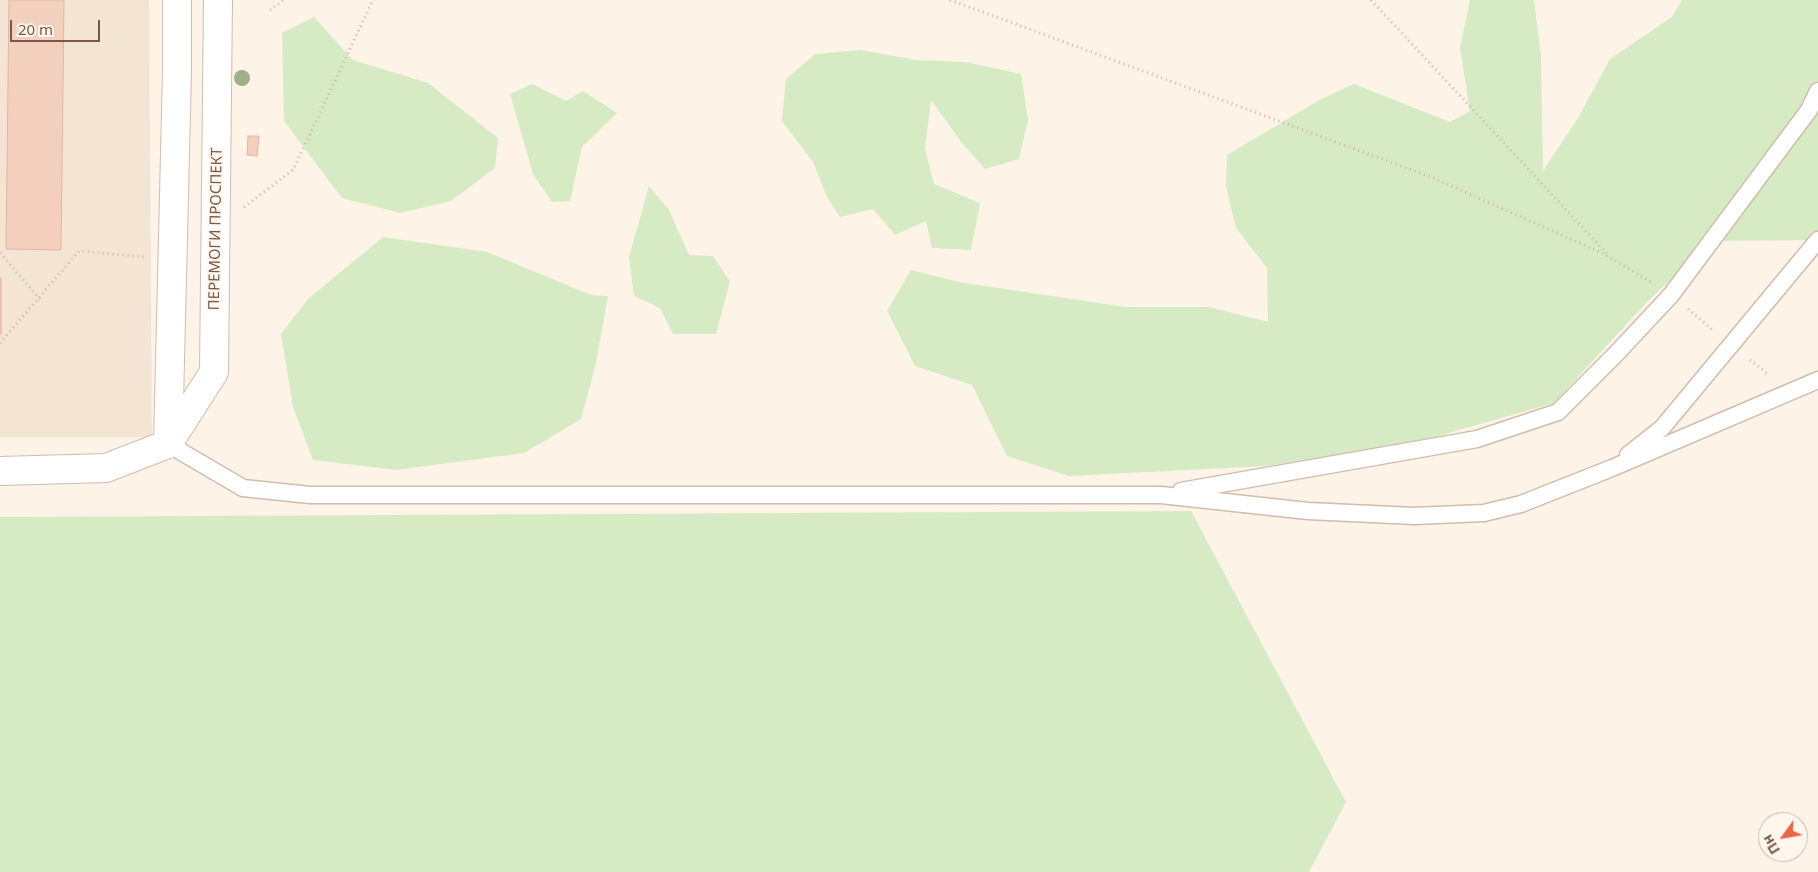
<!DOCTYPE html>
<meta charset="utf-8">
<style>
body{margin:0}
#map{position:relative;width:1818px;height:872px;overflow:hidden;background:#fdf3e6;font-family:"Noto Sans",sans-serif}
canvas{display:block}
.north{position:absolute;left:1758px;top:812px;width:50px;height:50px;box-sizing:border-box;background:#fff7ed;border:1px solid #c9b7ac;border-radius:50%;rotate:238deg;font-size:14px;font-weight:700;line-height:20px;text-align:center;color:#77584a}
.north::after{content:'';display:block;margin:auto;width:18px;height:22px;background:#e8654a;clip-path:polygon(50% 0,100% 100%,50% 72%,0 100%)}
.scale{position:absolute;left:10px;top:20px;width:90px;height:22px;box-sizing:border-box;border:2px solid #77584a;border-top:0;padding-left:6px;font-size:15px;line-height:18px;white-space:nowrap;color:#77584a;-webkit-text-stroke:4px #fff7ed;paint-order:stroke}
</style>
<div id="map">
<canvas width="1818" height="872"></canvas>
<div class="north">Пн</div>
<div class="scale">20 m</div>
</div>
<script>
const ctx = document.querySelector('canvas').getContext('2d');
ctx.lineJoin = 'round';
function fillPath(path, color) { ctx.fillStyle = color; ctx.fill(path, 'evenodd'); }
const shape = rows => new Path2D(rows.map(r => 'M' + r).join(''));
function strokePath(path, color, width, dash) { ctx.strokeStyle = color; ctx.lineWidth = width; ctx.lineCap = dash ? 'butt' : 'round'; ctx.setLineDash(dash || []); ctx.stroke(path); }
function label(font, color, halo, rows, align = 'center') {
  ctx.font = font + ' "Noto Sans",sans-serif'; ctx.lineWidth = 4.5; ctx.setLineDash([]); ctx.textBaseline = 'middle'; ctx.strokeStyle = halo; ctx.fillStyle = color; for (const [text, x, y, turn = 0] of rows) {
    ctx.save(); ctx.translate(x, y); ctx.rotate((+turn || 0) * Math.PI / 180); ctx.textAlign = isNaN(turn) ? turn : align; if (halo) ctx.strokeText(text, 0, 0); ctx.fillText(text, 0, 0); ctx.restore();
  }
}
const residential = shape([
 [0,0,149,0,152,437,0,437]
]);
const green = shape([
 [1470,0,1534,0,1541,57,1543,171,1578,118,1610,59,1672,17,1682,0,1818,0,1818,240,1711,241,1647,302,1554,403,1417,442,1266,466,1069,476,1007,456,972,385,915,366,887,311,911,270,964,283,1126,307,1209,307,1268,322,1267,268,1236,228,1226,186,1227,155,1323,98,1354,84,1450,122,1470,111,1460,48],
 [314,17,353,60,428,83,498,138,495,168,451,201,400,213,342,198,284,121,282,33],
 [861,50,916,60,965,62,1021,74,1028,120,1019,159,985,169,962,143,931,100,925,149,934,184,980,203,971,250,932,248,926,221,895,235,873,209,840,217,827,197,813,162,782,121,786,79,815,54],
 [532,84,566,101,583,91,617,113,582,147,570,201,552,202,533,174,510,94],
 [649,186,669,210,689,255,713,256,730,281,716,334,673,334,660,308,634,296,629,257],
 [383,237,487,252,591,295,608,296,596,363,581,419,524,453,396,470,313,460,293,407,281,334,308,299],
 [1191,511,1346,802,1309,872,0,872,0,517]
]);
const building = shape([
 [9,0,64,0,61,250,6,249,9,0],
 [248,136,259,136,257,156,247,155,248,136],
 [0,278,1,278,1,334,0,334,0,278]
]);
const path = shape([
 [950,0,1431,177,1602,253,1651,282],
 [1371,0,1609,256],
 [270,10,284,0],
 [244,207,293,170,373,0],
 [0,253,40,299],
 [1688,309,1714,331],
 [0,343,79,251,145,257],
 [1750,360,1769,375]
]);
const service = shape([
 [168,444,243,488,310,495,1161,495,1308,511,1414,516,1484,513,1521,504,1612,468,1818,380],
 [1628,455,1662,428,1818,240],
 [1181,491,1477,439,1558,412,1615,355,1671,295,1809,110,1818,91]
]);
const minor = shape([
 [168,444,214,372,218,0],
 [168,444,177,71,177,0],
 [0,471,106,468,168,444]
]);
const trees = [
 [242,78]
];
const streetNames = [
 ["ПЕРЕМОГИ ПРОСПЕКТ",216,229,-89]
];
fillPath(residential, '#f4e4d4');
fillPath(green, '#d6ebc4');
fillPath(building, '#f2d0bd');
strokePath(building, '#e5b59e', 1);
strokePath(service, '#d1bcae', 19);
strokePath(minor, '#d1bcae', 30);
strokePath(path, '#d8b3a0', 3, [1, 4]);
strokePath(service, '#fff', 16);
strokePath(minor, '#fff', 28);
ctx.fillStyle = '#9faf8a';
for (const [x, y] of trees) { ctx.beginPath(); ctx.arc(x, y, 8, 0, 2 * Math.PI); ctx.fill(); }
label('15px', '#77584a', '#fff7ed', streetNames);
</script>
